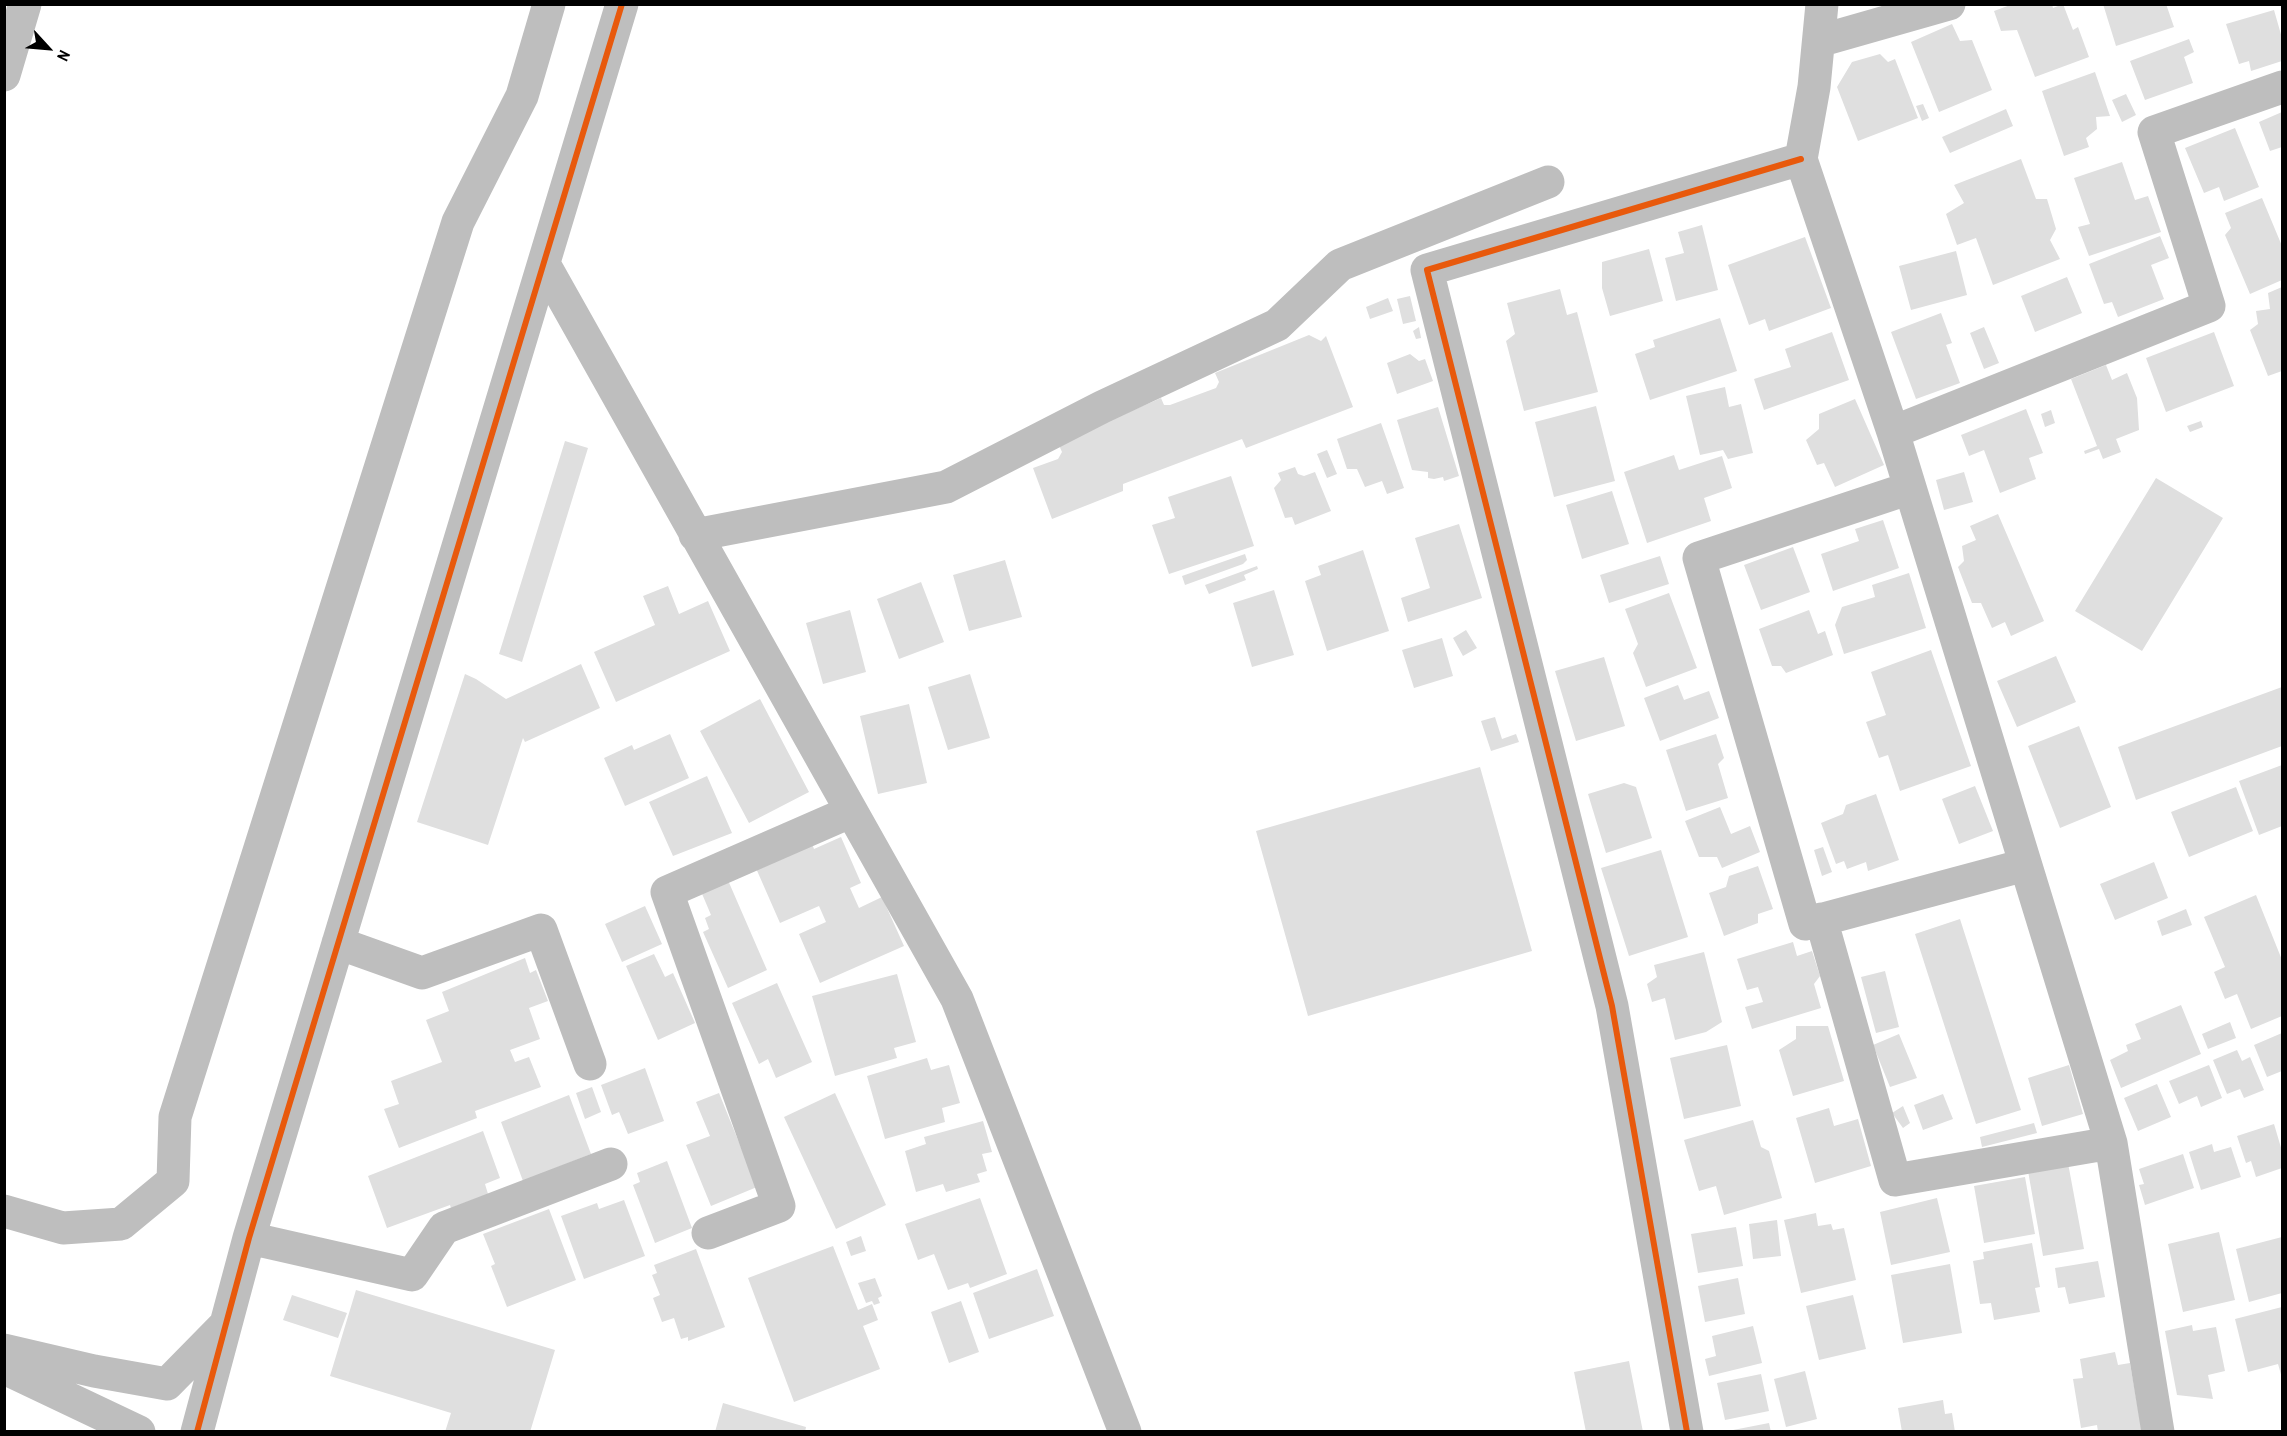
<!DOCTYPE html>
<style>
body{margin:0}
#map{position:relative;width:2287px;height:1436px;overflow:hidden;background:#fff;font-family:"Archivo Narrow",sans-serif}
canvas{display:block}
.frame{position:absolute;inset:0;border:6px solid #000;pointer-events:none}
.north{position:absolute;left:18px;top:18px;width:60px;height:60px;-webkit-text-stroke:4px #fff;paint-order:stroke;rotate:116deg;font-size:16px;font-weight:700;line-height:24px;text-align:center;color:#000}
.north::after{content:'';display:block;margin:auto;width:21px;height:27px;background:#000;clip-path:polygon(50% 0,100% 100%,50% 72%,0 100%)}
</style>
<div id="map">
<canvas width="2287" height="1436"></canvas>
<div class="frame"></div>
<div class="north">N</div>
</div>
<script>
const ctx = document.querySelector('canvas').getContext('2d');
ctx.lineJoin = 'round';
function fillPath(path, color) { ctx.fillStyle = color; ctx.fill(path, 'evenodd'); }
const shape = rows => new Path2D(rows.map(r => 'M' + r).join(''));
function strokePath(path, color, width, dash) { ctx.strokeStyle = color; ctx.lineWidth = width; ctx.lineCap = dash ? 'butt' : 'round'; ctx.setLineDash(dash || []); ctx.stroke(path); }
const building = shape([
 [2013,4,2052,4,2053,8,2063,4,2073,30,2078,27,2089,57,2035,77,2017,30,2001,31,1994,11],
 [2103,4,2166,4,2174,27,2116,46],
 [2274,10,2282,38,2282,61,2251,71,2249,61,2239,64,2226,24],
 [1952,24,1960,41,1972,40,1992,90,1939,112,1911,42],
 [2189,39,2194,52,2184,57,2193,83,2145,100,2130,61],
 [1880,54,1888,62,1895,59,1918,118,1858,141,1837,87,1852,62],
 [2095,72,2110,116,2096,117,2097,129,2086,138,2089,147,2064,156,2042,91],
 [2126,94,2136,115,2122,122,2112,100],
 [1923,104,1929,118,1922,121,1916,106],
 [2006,109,2013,126,1950,153,1942,137],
 [2282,112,2282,147,2270,151,2259,122],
 [2235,128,2259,187,2224,201,2219,187,2204,193,2185,148],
 [2021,159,2036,199,2047,199,2056,229,2050,240,2060,259,1993,285,1976,238,1957,245,1946,214,1964,203,1954,185],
 [2122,162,2135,200,2148,196,2161,232,2089,256,2078,227,2090,224,2074,178],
 [2262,198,2282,246,2282,280,2250,294,2225,235,2231,228,2225,213],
 [1702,225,1718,290,1676,301,1665,258,1684,253,1678,232],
 [2160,236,2169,258,2151,265,2164,299,2118,317,2112,302,2104,304,2089,264],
 [1805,237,1831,308,1769,331,1765,319,1749,325,1728,265],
 [1649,249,1663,301,1610,316,1602,288,1602,262],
 [1956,251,1967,295,1911,310,1899,266],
 [2067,277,2082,313,2035,332,2021,296],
 [2282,287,2282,371,2268,376,2250,330,2258,324,2256,311,2270,309,2268,293],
 [1560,289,1567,315,1577,312,1598,392,1524,411,1506,341,1515,334,1507,303],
 [1410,296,1416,321,1403,324,1397,299],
 [1388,298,1393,311,1370,319,1366,307],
 [1941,313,1952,343,1946,345,1960,383,1916,399,1891,332],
 [1720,318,1737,371,1650,400,1635,354,1655,347,1653,340],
 [1419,327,1421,338,1416,339,1413,331],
 [1984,327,1999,363,1984,369,1970,333],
 [1832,332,1849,380,1764,410,1754,379,1791,367,1785,349],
 [2214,332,2234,386,2166,412,2146,358],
 [1309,335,1321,341,1326,336,1353,407,1246,448,1242,439,1123,484,1123,491,1052,519,1033,468,1058,459,1062,452,1058,443,1161,398,1164,405,1170,405,1216,388,1219,382,1215,373],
 [1410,354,1419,361,1425,359,1433,381,1397,394,1387,363],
 [2106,365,2112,380,2127,373,2137,398,2139,430,2116,439,2121,452,2103,459,2099,449,2085,454,2084,451,2097,446,2071,379],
 [1725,387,1729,407,1741,404,1753,453,1728,459,1723,450,1700,455,1686,396],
 [1855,399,1884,465,1835,487,1824,463,1817,465,1806,440,1819,429,1819,414],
 [1596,406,1615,481,1554,497,1535,422],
 [1438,407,1459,476,1444,481,1443,477,1434,479,1428,478,1428,472,1412,470,1397,420],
 [2026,409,2043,453,2029,458,2036,479,2000,493,1984,450,1969,456,1961,435],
 [2051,410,2055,423,2045,427,2041,414],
 [2201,421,2203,427,2190,432,2187,426],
 [1381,423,1404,488,1387,494,1382,481,1365,487,1357,469,1347,469,1337,439],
 [565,441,588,448,522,662,499,654],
 [1327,450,1337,474,1327,478,1317,454],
 [1674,455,1679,470,1722,456,1732,488,1704,498,1711,521,1647,543,1624,472],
 [1295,467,1298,474,1304,476,1315,472,1331,511,1295,525,1292,517,1285,518,1274,488,1281,480,1278,473],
 [1964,472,1973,502,1944,510,1936,480],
 [1231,476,1254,546,1169,574,1152,525,1175,518,1168,497],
 [2156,478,2223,518,2142,651,2075,611],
 [1612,491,1629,544,1582,559,1566,505],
 [1998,514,2044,621,2011,636,2005,622,1992,628,1981,603,1972,603,1958,567,1964,561,1962,546,1976,540,1970,526],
 [1883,520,1899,568,1833,591,1821,554,1859,541,1855,529],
 [1459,524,1482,598,1408,622,1401,598,1430,588,1415,538],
 [1793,547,1810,592,1761,610,1744,565],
 [1363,550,1389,631,1327,651,1305,581,1321,575,1318,566],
 [1245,554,1247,560,1243,564,1185,585,1182,576],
 [1660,556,1669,584,1609,603,1600,575],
 [1005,560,1022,617,969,631,953,575],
 [1257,566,1258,569,1244,575,1246,580,1209,594,1205,585],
 [1909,573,1926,628,1844,654,1835,625,1842,607,1875,597,1872,585],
 [921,582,944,642,899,659,877,599],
 [668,586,679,614,708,601,730,651,616,702,594,652,655,625,643,596],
 [1274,590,1294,655,1252,667,1233,603],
 [1669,593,1697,668,1646,687,1633,653,1638,644,1625,609],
 [850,610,866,672,823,684,806,623],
 [1809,610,1818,634,1825,631,1833,655,1786,673,1781,666,1772,666,1759,629],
 [1466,630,1477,648,1463,656,1453,638],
 [1442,638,1453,676,1414,688,1402,650],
 [1931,650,1971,766,1900,791,1888,755,1879,758,1866,722,1886,715,1871,672],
 [2056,656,2076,702,2017,727,1997,681],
 [1604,657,1625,726,1576,741,1555,671],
 [581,664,600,708,525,742,523,738,488,845,417,822,465,674,476,679,506,699],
 [970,674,990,738,948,750,928,687],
 [1678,685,1684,700,1709,691,1719,718,1660,741,1644,698],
 [2282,687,2282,746,2136,800,2118,747],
 [760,699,809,792,749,823,700,731],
 [909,704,927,783,878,794,860,716],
 [1495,717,1502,739,1516,734,1519,742,1491,751,1481,721],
 [2079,726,2111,807,2060,828,2028,746],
 [670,734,689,778,625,806,604,758,632,745,634,750],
 [1716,734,1724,758,1718,764,1728,798,1686,811,1666,750],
 [2282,765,2282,826,2259,835,2239,781],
 [1480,767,1532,951,1308,1016,1256,831],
 [707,776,732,833,673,856,649,802],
 [1624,783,1636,787,1652,838,1606,853,1588,794],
 [1975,786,1993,831,1959,844,1942,799],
 [2236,787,2253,831,2189,857,2171,812],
 [1876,794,1899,860,1868,871,1866,862,1847,869,1844,861,1836,864,1821,823,1843,814,1846,805],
 [1720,807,1731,834,1750,826,1760,852,1722,868,1717,857,1699,857,1685,821],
 [841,837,861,883,850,888,859,908,882,897,904,946,820,983,799,934,826,922,819,906,780,923,755,866,811,841,814,849],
 [1823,847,1832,872,1822,876,1814,850],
 [1661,850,1688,937,1629,956,1601,868],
 [2154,862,2168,898,2115,920,2100,884],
 [1758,866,1773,909,1758,914,1758,923,1724,936,1709,893,1726,887,1729,876],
 [727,878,767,970,728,988,703,932,709,929,705,918,711,915,700,889],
 [2256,895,2282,960,2282,1016,2251,1029,2237,994,2225,999,2214,972,2225,967,2204,917],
 [645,906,662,944,622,962,605,924],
 [2186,909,2192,925,2162,936,2157,921],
 [1960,919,2021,1110,1976,1124,1915,934],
 [1793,942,1797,956,1812,951,1820,976,1814,984,1821,1008,1752,1029,1745,1007,1763,1002,1758,987,1747,990,1737,959],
 [1704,952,1722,1022,1706,1032,1675,1040,1665,998,1652,1002,1647,984,1657,977,1654,965],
 [654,954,665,977,673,973,695,1023,658,1040,626,966],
 [525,958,530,973,536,970,548,1001,529,1008,540,1039,510,1050,515,1062,529,1057,541,1087,475,1111,477,1118,399,1148,384,1109,399,1104,391,1081,442,1062,426,1020,449,1011,442,992],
 [1885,971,1899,1027,1876,1033,1861,977],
 [897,974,916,1042,894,1048,897,1058,835,1076,812,996],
 [777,983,812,1062,776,1078,768,1059,759,1064,732,1003],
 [2181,1005,2201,1054,2121,1088,2110,1060,2128,1051,2126,1045,2141,1039,2135,1024],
 [2230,1022,2236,1038,2208,1049,2202,1034],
 [1796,1026,1828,1026,1844,1081,1793,1096,1779,1050,1796,1039],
 [2282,1033,2282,1071,2267,1077,2254,1045],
 [1899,1034,1917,1078,1890,1087,1873,1045],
 [1727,1045,1741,1106,1684,1119,1670,1058],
 [2237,1050,2242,1061,2250,1057,2264,1090,2244,1098,2240,1089,2227,1094,2213,1060],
 [927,1058,931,1070,949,1065,960,1103,942,1108,945,1122,885,1139,867,1076],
 [2069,1065,2083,1114,2042,1126,2028,1078],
 [2209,1065,2222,1098,2201,1107,2197,1096,2179,1104,2169,1081],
 [645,1068,664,1121,628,1134,619,1112,612,1115,601,1085],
 [2157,1084,2171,1117,2138,1131,2124,1098],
 [592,1087,601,1112,585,1119,576,1093],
 [719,1093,757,1187,711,1206,686,1145,710,1136,696,1102],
 [835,1093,886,1205,836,1229,784,1117],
 [1943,1094,1953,1119,1923,1130,1914,1105],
 [569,1095,591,1154,523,1181,501,1122],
 [1903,1106,1910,1123,1903,1128,1892,1113],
 [1829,1108,1834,1126,1858,1119,1871,1166,1815,1183,1796,1118],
 [1753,1120,1761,1147,1769,1151,1782,1198,1724,1215,1716,1186,1699,1191,1684,1140],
 [983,1121,992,1152,982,1154,987,1171,977,1174,980,1182,946,1192,943,1184,916,1192,905,1151,926,1144,924,1137],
 [2034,1123,2037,1133,1982,1147,1980,1137],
 [2274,1124,2282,1151,2282,1168,2256,1177,2251,1161,2246,1163,2237,1136],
 [483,1131,500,1178,485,1184,488,1194,451,1208,450,1205,387,1228,368,1176],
 [2212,1144,2214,1152,2231,1147,2241,1177,2201,1190,2189,1152],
 [2183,1154,2194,1188,2145,1205,2139,1185,2144,1184,2139,1169],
 [667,1161,692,1228,655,1243,633,1185,640,1182,637,1173],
 [2068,1163,2084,1249,2043,1256,2028,1171],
 [2025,1177,2035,1234,1984,1243,1974,1186],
 [980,1198,1007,1274,970,1288,968,1283,948,1290,934,1254,918,1260,905,1224],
 [1937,1198,1950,1252,1891,1265,1880,1212],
 [624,1200,645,1256,584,1279,561,1216,597,1203,599,1209],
 [549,1209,576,1280,507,1307,491,1266,495,1264,483,1234],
 [1816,1213,1818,1226,1831,1224,1833,1230,1844,1228,1856,1280,1801,1293,1784,1220],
 [1777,1220,1781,1256,1753,1259,1749,1224],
 [1736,1227,1743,1266,1698,1273,1691,1234],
 [2219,1232,2235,1300,2183,1312,2168,1244],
 [861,1236,866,1251,851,1256,846,1242],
 [2282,1237,2282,1293,2249,1302,2236,1249],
 [2032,1243,2040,1287,2035,1288,2040,1312,1994,1320,1991,1303,1980,1304,1973,1261,1984,1259,1983,1252],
 [833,1246,858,1310,872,1304,878,1320,863,1326,880,1369,794,1402,748,1278],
 [696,1249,725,1327,688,1341,688,1337,681,1339,674,1318,662,1322,653,1298,660,1295,652,1275,657,1273,654,1265],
 [2098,1261,2105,1297,2069,1304,2065,1287,2058,1288,2055,1268],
 [1950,1264,1962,1333,1903,1343,1891,1275],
 [1037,1269,1054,1316,989,1339,973,1293],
 [875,1278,882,1296,878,1298,880,1303,874,1305,872,1301,866,1303,858,1283],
 [1738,1278,1745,1314,1705,1322,1698,1286],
 [356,1290,555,1350,530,1432,445,1432,451,1413,330,1376],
 [292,1295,347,1313,338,1338,283,1320],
 [1853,1295,1866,1349,1819,1360,1806,1306],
 [961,1301,979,1352,949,1363,931,1312],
 [2282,1307,2282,1378,2278,1364,2248,1372,2235,1319],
 [2192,1325,2193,1331,2216,1327,2225,1371,2208,1375,2213,1399,2177,1395,2165,1331],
 [1753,1326,1762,1363,1709,1376,1705,1359,1716,1356,1712,1336],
 [2115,1352,2118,1365,2130,1363,2142,1432,2098,1432,2097,1425,2081,1428,2073,1379,2083,1378,2080,1359],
 [1629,1361,1643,1432,1586,1432,1574,1372],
 [1805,1371,1817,1419,1786,1427,1774,1379],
 [1761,1374,1769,1411,1725,1420,1717,1383],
 [1943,1400,1945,1414,1952,1413,1955,1432,1902,1432,1898,1408],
 [723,1403,806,1427,805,1432,715,1432],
 [1769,1423,1771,1432,1733,1432,1733,1430]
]);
const minor = shape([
 [1822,4,1814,87,1801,159,1893,432,2111,1143,2158,1432],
 [1819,41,1949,4],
 [4,75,25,4],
 [544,264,957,999,1125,1432],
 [1893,432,2209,306,2154,132,2282,87],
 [1910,488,1699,558,1805,924,2025,865],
 [695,535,946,487,1102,407,1277,325,1340,265,1548,182],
 [1821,919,1895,1180,2111,1143],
 [338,943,422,973,541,930,590,1064],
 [4,1211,63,1228,121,1224,173,1181,175,1117,458,222,522,96,549,4],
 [708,1233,779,1206,667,892,850,812],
 [249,1238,412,1275,444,1228,611,1164],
 [4,1350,94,1371,167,1384,224,1326],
 [4,1368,139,1432],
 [197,1432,249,1238,622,4],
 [1687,1432,1612,1006,1427,270,1801,159]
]);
const cycleway = shape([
 [197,1432,249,1238,622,4],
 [1687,1432,1612,1006,1427,270,1801,159]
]);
fillPath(building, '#dfdfdf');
strokePath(minor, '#bebebe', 33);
strokePath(cycleway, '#e8590c', 6);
</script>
